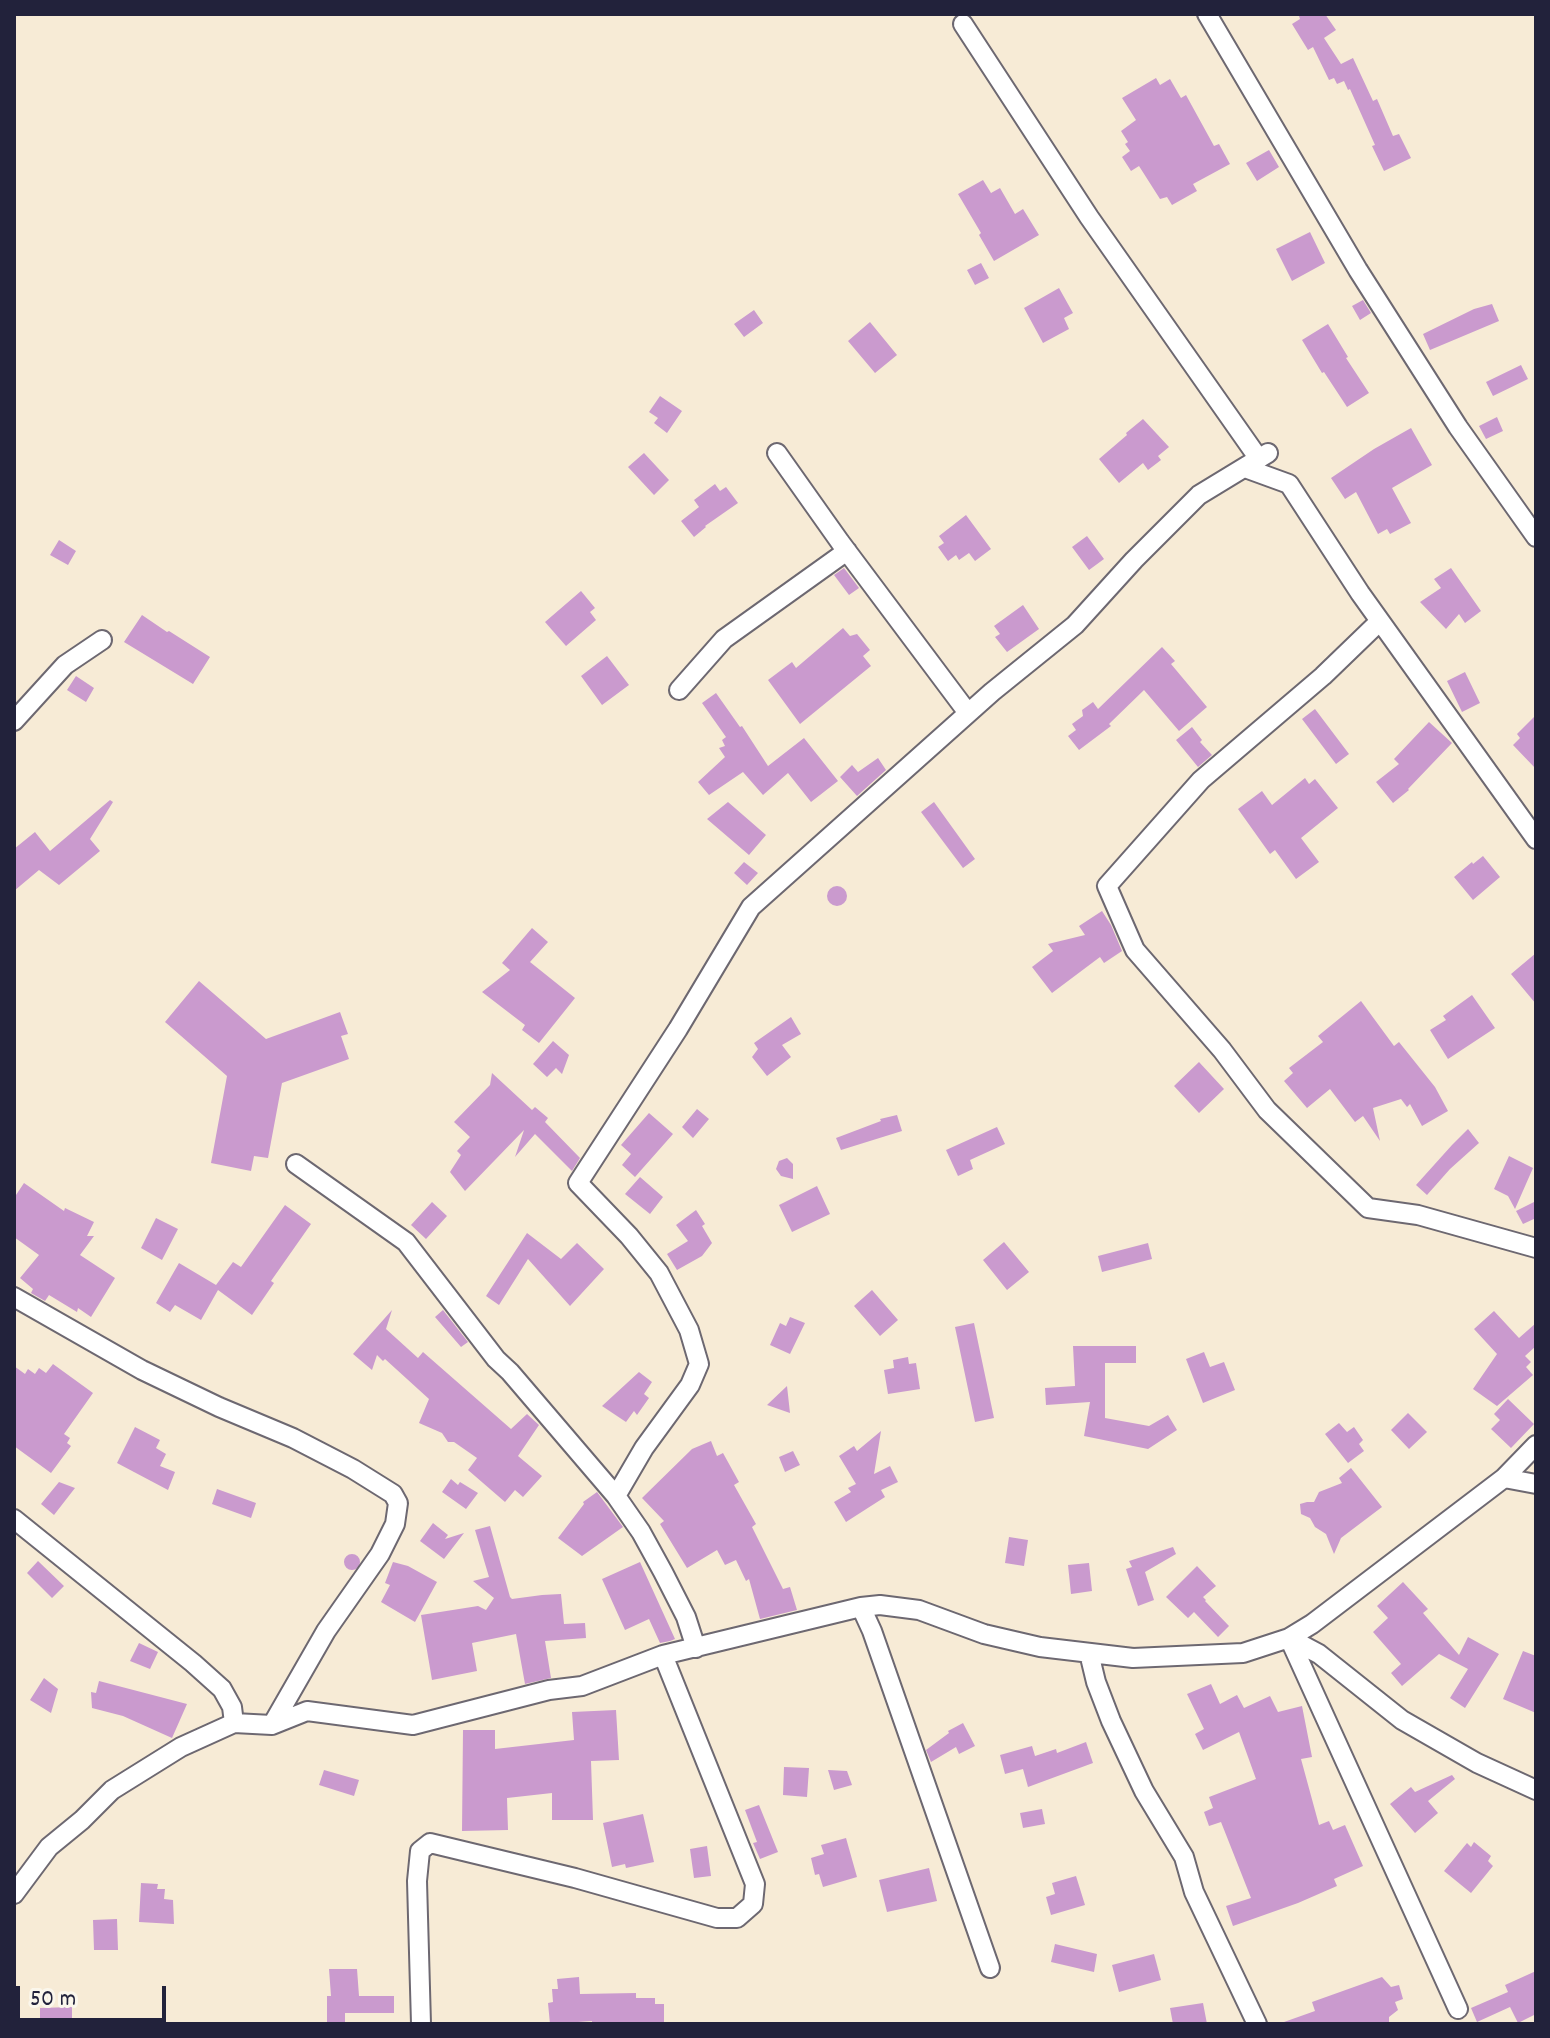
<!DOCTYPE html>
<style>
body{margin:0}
#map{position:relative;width:1550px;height:2038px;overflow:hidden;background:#f7ebd6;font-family:Dekko,sans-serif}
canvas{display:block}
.frame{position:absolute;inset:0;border:16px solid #22223b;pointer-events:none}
.scale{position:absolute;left:16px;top:1986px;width:150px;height:36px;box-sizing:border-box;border:4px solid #22223b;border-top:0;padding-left:10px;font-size:24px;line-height:28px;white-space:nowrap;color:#22223b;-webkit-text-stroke:6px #fbf7ec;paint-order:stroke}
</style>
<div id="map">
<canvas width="1550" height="2038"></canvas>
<div class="frame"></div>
<div class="scale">50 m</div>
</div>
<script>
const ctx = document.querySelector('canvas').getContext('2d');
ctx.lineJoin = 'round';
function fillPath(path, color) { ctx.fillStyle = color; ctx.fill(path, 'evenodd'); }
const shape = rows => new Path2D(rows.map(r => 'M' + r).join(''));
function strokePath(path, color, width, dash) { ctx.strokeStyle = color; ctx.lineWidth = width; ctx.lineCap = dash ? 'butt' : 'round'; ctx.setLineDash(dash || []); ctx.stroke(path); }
const building = shape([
 [1303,14,1325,14,1336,30,1324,38,1341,64,1353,58,1373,101,1377,99,1393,136,1399,134,1411,158,1384,171,1372,146,1375,145,1350,89,1348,90,1344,81,1337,84,1334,78,1329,80,1313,47,1308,50,1292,24,1300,19,1299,16],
 [1156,78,1160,85,1170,79,1181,98,1186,95,1214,146,1219,144,1230,164,1193,184,1197,191,1172,205,1167,197,1160,199,1139,166,1131,171,1122,157,1130,151,1125,144,1128,142,1121,131,1136,120,1122,98],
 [1269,150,1279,167,1257,181,1246,163],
 [983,180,991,193,1000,188,1015,214,1023,209,1039,235,994,261,979,235,981,233,958,194],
 [1310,232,1325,263,1292,281,1276,249],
 [981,263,989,278,975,285,967,270],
 [1059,288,1073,313,1064,318,1069,329,1043,343,1024,308],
 [1363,300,1371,313,1360,320,1352,306],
 [1492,304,1499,321,1430,350,1423,334,1474,309],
 [754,310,763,323,744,337,734,324],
 [870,322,897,355,875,373,848,341],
 [1328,324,1348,357,1346,358,1369,393,1347,407,1324,372,1322,373,1302,340],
 [1521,365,1528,379,1493,396,1486,382],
 [660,396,682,411,667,433,654,423,658,418,649,412],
 [1497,417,1503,431,1486,439,1479,426],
 [1143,419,1169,447,1158,456,1161,460,1148,470,1143,463,1119,483,1099,459,1127,435,1126,433],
 [1411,428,1432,465,1392,488,1411,523,1390,534,1387,529,1378,534,1356,492,1345,499,1331,478,1374,449],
 [644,453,669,480,654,495,628,467],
 [715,484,720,491,726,487,738,503,705,526,706,527,694,537,681,521,699,507,694,500],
 [966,515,991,549,975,561,969,553,959,560,956,555,948,561,938,547,944,543,939,536],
 [1087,536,1104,559,1089,570,1072,547],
 [59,540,76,551,68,565,50,555],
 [844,568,859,588,849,595,834,575],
 [1451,568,1481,611,1465,623,1459,614,1446,629,1420,602,1441,588,1434,579],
 [581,591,595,608,590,612,596,620,566,646,545,622],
 [1023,605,1039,629,1007,652,995,637,1000,634,994,626],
 [142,615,167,632,169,631,210,657,193,684,124,642],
 [843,628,850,636,857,634,870,650,863,656,871,666,800,724,768,680,792,662,796,668],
 [1162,647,1175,661,1171,664,1207,707,1179,731,1144,690,1109,724,1111,726,1079,750,1068,736,1076,730,1072,724,1083,716,1082,710,1093,702,1098,709],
 [607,656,629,685,602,705,581,676],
 [1465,672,1480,703,1462,712,1447,681],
 [76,676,94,688,86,702,67,690],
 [716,693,740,727,742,726,768,766,804,738,838,781,811,802,788,773,763,795,743,772,709,795,698,782,725,757,719,748,725,746,722,740,726,737,702,703],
 [1315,709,1349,754,1336,764,1302,719],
 [1536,715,1536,769,1513,745,1520,738,1517,734],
 [1429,722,1452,743,1408,789,1409,790,1393,803,1376,782,1399,764,1394,759],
 [1192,727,1202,740,1200,742,1212,755,1198,767,1176,740],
 [878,758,886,770,857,796,840,777,852,765,858,772],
 [1305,778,1309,784,1315,779,1338,808,1301,838,1319,862,1296,879,1275,850,1270,854,1238,809,1262,791,1272,805],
 [110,800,113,802,90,839,100,851,59,885,39,870,14,891,14,849,35,832,50,851],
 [728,802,766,835,749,855,707,819],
 [934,802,975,859,963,868,921,812],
 [1483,856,1500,877,1473,900,1454,877,1472,862,1473,864],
 [744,862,758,873,747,885,734,873],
 '827 896a10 10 0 1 1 20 0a10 10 0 1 1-20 0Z',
 [1102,911,1111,925,1122,951,1104,963,1100,957,1052,993,1032,967,1053,951,1048,944,1085,935,1079,926],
 [532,928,548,942,530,962,575,998,539,1043,522,1030,525,1025,482,992,510,970,502,963],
 [1536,953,1536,1004,1511,974],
 [199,981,266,1039,340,1012,348,1034,341,1036,349,1059,282,1083,268,1158,254,1156,251,1171,211,1163,227,1076,165,1022],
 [1472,995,1495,1028,1448,1059,1430,1030,1446,1020,1443,1016],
 [1361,1001,1394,1046,1399,1042,1435,1087,1448,1111,1422,1126,1410,1104,1407,1107,1401,1099,1373,1108,1380,1141,1363,1116,1355,1122,1330,1089,1307,1108,1284,1081,1293,1073,1289,1068,1323,1042,1318,1036],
 [791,1017,801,1034,782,1045,791,1057,767,1076,752,1057,758,1049,754,1043],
 [553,1041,569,1055,562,1074,556,1068,547,1077,533,1064],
 [1199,1062,1224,1089,1199,1113,1174,1086],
 [492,1073,532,1110,535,1107,548,1118,545,1122,580,1158,572,1171,535,1134,515,1157,524,1130,465,1191,450,1172,461,1155,457,1151,470,1137,454,1122,490,1085],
 [697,1109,709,1119,693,1138,682,1127],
 [649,1113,673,1134,635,1177,622,1165,631,1154,621,1145],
 [897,1115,902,1131,841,1150,836,1138,881,1121,880,1119],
 [997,1127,1005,1144,970,1160,973,1169,958,1176,946,1150],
 [1468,1129,1479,1143,1450,1169,1427,1195,1416,1185,1452,1145],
 [1509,1156,1533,1168,1515,1209,1508,1196,1494,1189],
 [787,1158,793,1164,793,1179,781,1176,776,1169,779,1161],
 [640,1177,663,1197,650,1214,625,1194],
 [24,1183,64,1211,65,1208,94,1222,87,1236,94,1236,80,1255,115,1278,91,1317,78,1308,77,1312,49,1295,45,1301,31,1293,33,1289,20,1278,39,1255,14,1237,14,1198],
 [817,1186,830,1214,792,1232,779,1205],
 [1536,1201,1536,1218,1523,1224,1516,1211],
 [432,1202,447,1216,426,1239,411,1225],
 [285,1205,311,1224,271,1281,274,1283,252,1315,218,1290,201,1320,175,1305,170,1312,156,1303,179,1263,216,1285,233,1262,241,1267],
 [696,1210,705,1224,702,1226,712,1243,702,1256,677,1270,667,1254,688,1241,676,1225],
 [156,1218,178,1229,162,1260,141,1248],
 [527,1233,561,1259,577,1243,604,1269,570,1306,528,1259,499,1305,486,1296],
 [1004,1242,1029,1272,1007,1290,983,1260],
 [1148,1243,1152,1259,1102,1272,1098,1256],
 [872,1290,898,1320,880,1336,854,1306],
 [392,1310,386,1329,418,1358,423,1352,511,1429,527,1414,539,1425,518,1456,542,1476,523,1497,515,1490,505,1502,468,1470,477,1458,454,1442,448,1442,442,1433,419,1423,429,1399,385,1359,383,1361,377,1355,372,1370,353,1354],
 [443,1310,468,1342,461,1347,435,1317],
 [1494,1311,1519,1338,1536,1323,1536,1346,1525,1356,1531,1362,1526,1367,1533,1375,1497,1406,1473,1389,1497,1354,1474,1329],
 [790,1317,805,1323,790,1354,770,1345,780,1323,786,1326],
 [974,1323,994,1418,975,1422,955,1327],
 [1073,1346,1136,1346,1136,1363,1105,1363,1105,1418,1149,1426,1168,1415,1177,1430,1148,1449,1084,1436,1090,1402,1046,1405,1045,1388,1075,1386],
 [1204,1352,1210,1367,1224,1362,1235,1390,1203,1403,1186,1359],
 [908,1357,909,1364,916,1363,920,1389,888,1394,884,1370,894,1368,893,1360],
 [53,1364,93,1393,64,1434,70,1438,67,1443,71,1446,51,1473,14,1446,14,1366,25,1374,28,1369,35,1374,39,1368,46,1373],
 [639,1372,652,1382,644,1394,649,1398,637,1415,634,1411,626,1422,602,1406],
 [787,1386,790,1413,767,1405],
 [1508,1399,1534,1424,1511,1448,1491,1429,1500,1420,1494,1414],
 [1408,1413,1427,1432,1409,1449,1391,1430],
 [1339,1423,1347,1432,1354,1427,1363,1440,1359,1444,1364,1451,1348,1463,1325,1434],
 [135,1427,160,1440,156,1448,166,1454,160,1466,175,1472,168,1490,117,1463],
 [881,1431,874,1474,890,1466,898,1482,881,1490,885,1497,846,1522,834,1502,851,1492,848,1488,856,1484,839,1456,854,1446,857,1451],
 [711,1441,717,1456,723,1453,739,1482,734,1485,756,1524,752,1527,783,1589,790,1587,797,1610,760,1619,749,1579,746,1581,736,1560,725,1565,717,1550,687,1568,660,1524,664,1521,642,1498,692,1449],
 [793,1451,800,1465,785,1472,779,1457],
 [1351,1468,1382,1507,1341,1538,1334,1554,1326,1534,1315,1527,1310,1518,1301,1514,1300,1504,1307,1502,1314,1502,1319,1492,1342,1483,1339,1478],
 [451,1479,458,1485,460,1482,478,1493,466,1509,442,1492],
 [59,1482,75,1488,54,1515,41,1504],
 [217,1489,256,1503,251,1518,212,1504],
 [597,1492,623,1527,582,1556,558,1538,584,1504,583,1502],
 [433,1523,448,1535,445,1539,464,1533,444,1559,420,1541],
 [490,1526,510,1597,512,1599,542,1595,561,1594,564,1624,585,1623,586,1638,545,1641,551,1678,525,1684,516,1634,472,1643,477,1671,432,1680,421,1615,478,1606,486,1610,494,1598,473,1581,489,1577,475,1530],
 [1009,1537,1028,1540,1024,1566,1005,1563],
 [1173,1547,1176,1554,1145,1572,1154,1600,1138,1606,1126,1569,1132,1567,1129,1561],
 '344 1562a8 8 0 1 1 16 0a8 8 0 1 1-16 0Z',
 [38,1561,64,1586,52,1598,27,1573],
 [393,1562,408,1566,437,1582,415,1622,381,1602,390,1585,385,1583],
 [640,1562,675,1639,670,1641,660,1643,649,1619,625,1630,602,1579],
 [1089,1563,1092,1591,1071,1594,1068,1565],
 [1197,1566,1216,1586,1203,1597,1206,1600,1205,1601,1229,1626,1218,1637,1194,1612,1188,1618,1166,1597],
 [1403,1582,1428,1609,1423,1613,1459,1655,1468,1637,1499,1654,1465,1708,1450,1698,1468,1669,1439,1654,1402,1686,1391,1673,1401,1664,1373,1632,1388,1618,1377,1606],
 [139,1643,158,1652,150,1669,130,1661],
 [1523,1651,1536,1656,1536,1713,1503,1699],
 [44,1678,58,1689,51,1713,30,1700],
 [99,1681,187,1704,172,1738,123,1716,92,1708,91,1692,96,1693],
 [1211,1684,1220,1704,1237,1695,1244,1708,1270,1696,1278,1712,1302,1706,1312,1757,1301,1759,1319,1825,1329,1821,1333,1830,1345,1825,1363,1866,1334,1879,1337,1886,1298,1903,1233,1926,1226,1906,1251,1898,1221,1822,1209,1826,1204,1812,1213,1808,1209,1797,1256,1779,1239,1732,1203,1750,1195,1734,1204,1729,1187,1694],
 [616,1710,619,1760,591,1761,593,1820,552,1820,552,1793,507,1798,508,1830,462,1831,463,1730,495,1730,495,1749,574,1740,572,1712],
 [963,1723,975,1746,959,1754,956,1747,931,1762,926,1750,949,1733,948,1731],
 [1086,1742,1093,1763,1028,1787,1023,1769,1005,1774,1000,1755,1032,1746,1035,1756,1056,1749,1057,1753],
 [784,1767,809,1768,807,1797,783,1795],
 [324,1770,359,1780,354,1796,319,1785],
 [828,1770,847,1771,852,1785,834,1790],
 [1452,1775,1455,1779,1428,1801,1438,1813,1415,1833,1390,1804,1411,1787,1415,1792],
 [759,1805,778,1852,760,1859,753,1843,757,1842,745,1810],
 [1042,1809,1045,1824,1023,1828,1020,1813],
 [643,1814,654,1862,626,1868,625,1864,612,1867,603,1823],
 [846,1838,857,1877,823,1887,819,1874,815,1875,811,1858,824,1854,821,1845],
 [1474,1842,1491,1856,1488,1861,1493,1866,1471,1893,1444,1871,1467,1843,1471,1847],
 [707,1846,711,1876,694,1878,690,1849],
 [929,1868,937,1901,887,1912,879,1880],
 [1076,1876,1085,1905,1051,1915,1046,1897,1055,1894,1052,1883],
 [141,1883,158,1884,157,1889,165,1889,164,1899,173,1900,174,1924,139,1922],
 [117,1919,118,1950,94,1950,93,1920],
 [1055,1944,1097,1954,1094,1972,1051,1962],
 [1154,1954,1161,1980,1119,1992,1112,1965],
 [329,1969,357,1969,359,1996,394,1996,394,2013,345,2013,345,2024,327,2024,327,1996,331,1996],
 [1536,1971,1536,2014,1518,2023,1510,2007,1477,2022,1471,2008,1508,1992,1505,1985],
 [579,1977,580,1994,636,1993,636,1998,655,1998,655,2004,664,2004,664,2024,592,2024,592,2021,550,2024,548,2003,553,2002,552,1989,558,1989,557,1979],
 [1382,1977,1391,1987,1399,1985,1403,1999,1395,2002,1398,2010,1389,2017,1389,2024,1284,2024,1284,2022,1315,2011,1312,2002],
 [1203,2003,1207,2024,1173,2024,1170,2008],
 [72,2007,72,2024,40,2024,40,2008]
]);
const minor = shape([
 [1207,14,1358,270,1458,427,1536,537],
 [963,24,1089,217,1259,459],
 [777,453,840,542,968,713],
 [1245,468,1289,484,1360,593,1536,839],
 [1380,621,1323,676,1201,780,1107,886,1135,950,1222,1050,1267,1110,1368,1208,1418,1215,1536,1248],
 [679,690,724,639,847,551],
 [14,721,65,665,102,640],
 [296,1164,406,1242,496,1359,510,1372,616,1496,641,1532,663,1572,686,1617,696,1648],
 [14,1297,142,1370,219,1407,293,1438,353,1469,393,1494,398,1503,395,1524,380,1554,326,1631,272,1725],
 [1504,1478,1536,1484],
 [616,1496,644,1448,690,1385,699,1364,689,1330,659,1273,629,1236,578,1183,678,1029,751,907,992,692,1075,625,1134,560,1199,495,1268,453],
 [14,1519,193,1663,222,1689,232,1707,234,1723],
 [861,1607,872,1631,990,1968],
 [1289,1638,1458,2009],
 [1289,1638,1319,1654,1402,1720,1477,1763,1536,1790],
 [1089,1653,1096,1682,1111,1721,1144,1791,1184,1857,1194,1892,1257,2024],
 [14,1894,49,1847,82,1820,112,1790,181,1747,234,1723,272,1725,307,1711,413,1725,549,1690,582,1686,663,1655,861,1607,880,1605,919,1610,984,1634,1040,1647,1133,1658,1243,1653,1289,1638,1312,1624,1504,1478,1536,1445],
 [421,2024,417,1881,420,1851,430,1843,575,1878,717,1918,737,1918,753,1904,755,1884,663,1655]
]);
fillPath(building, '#ca9ace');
strokePath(minor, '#6d6871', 22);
strokePath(minor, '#fff', 18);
</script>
